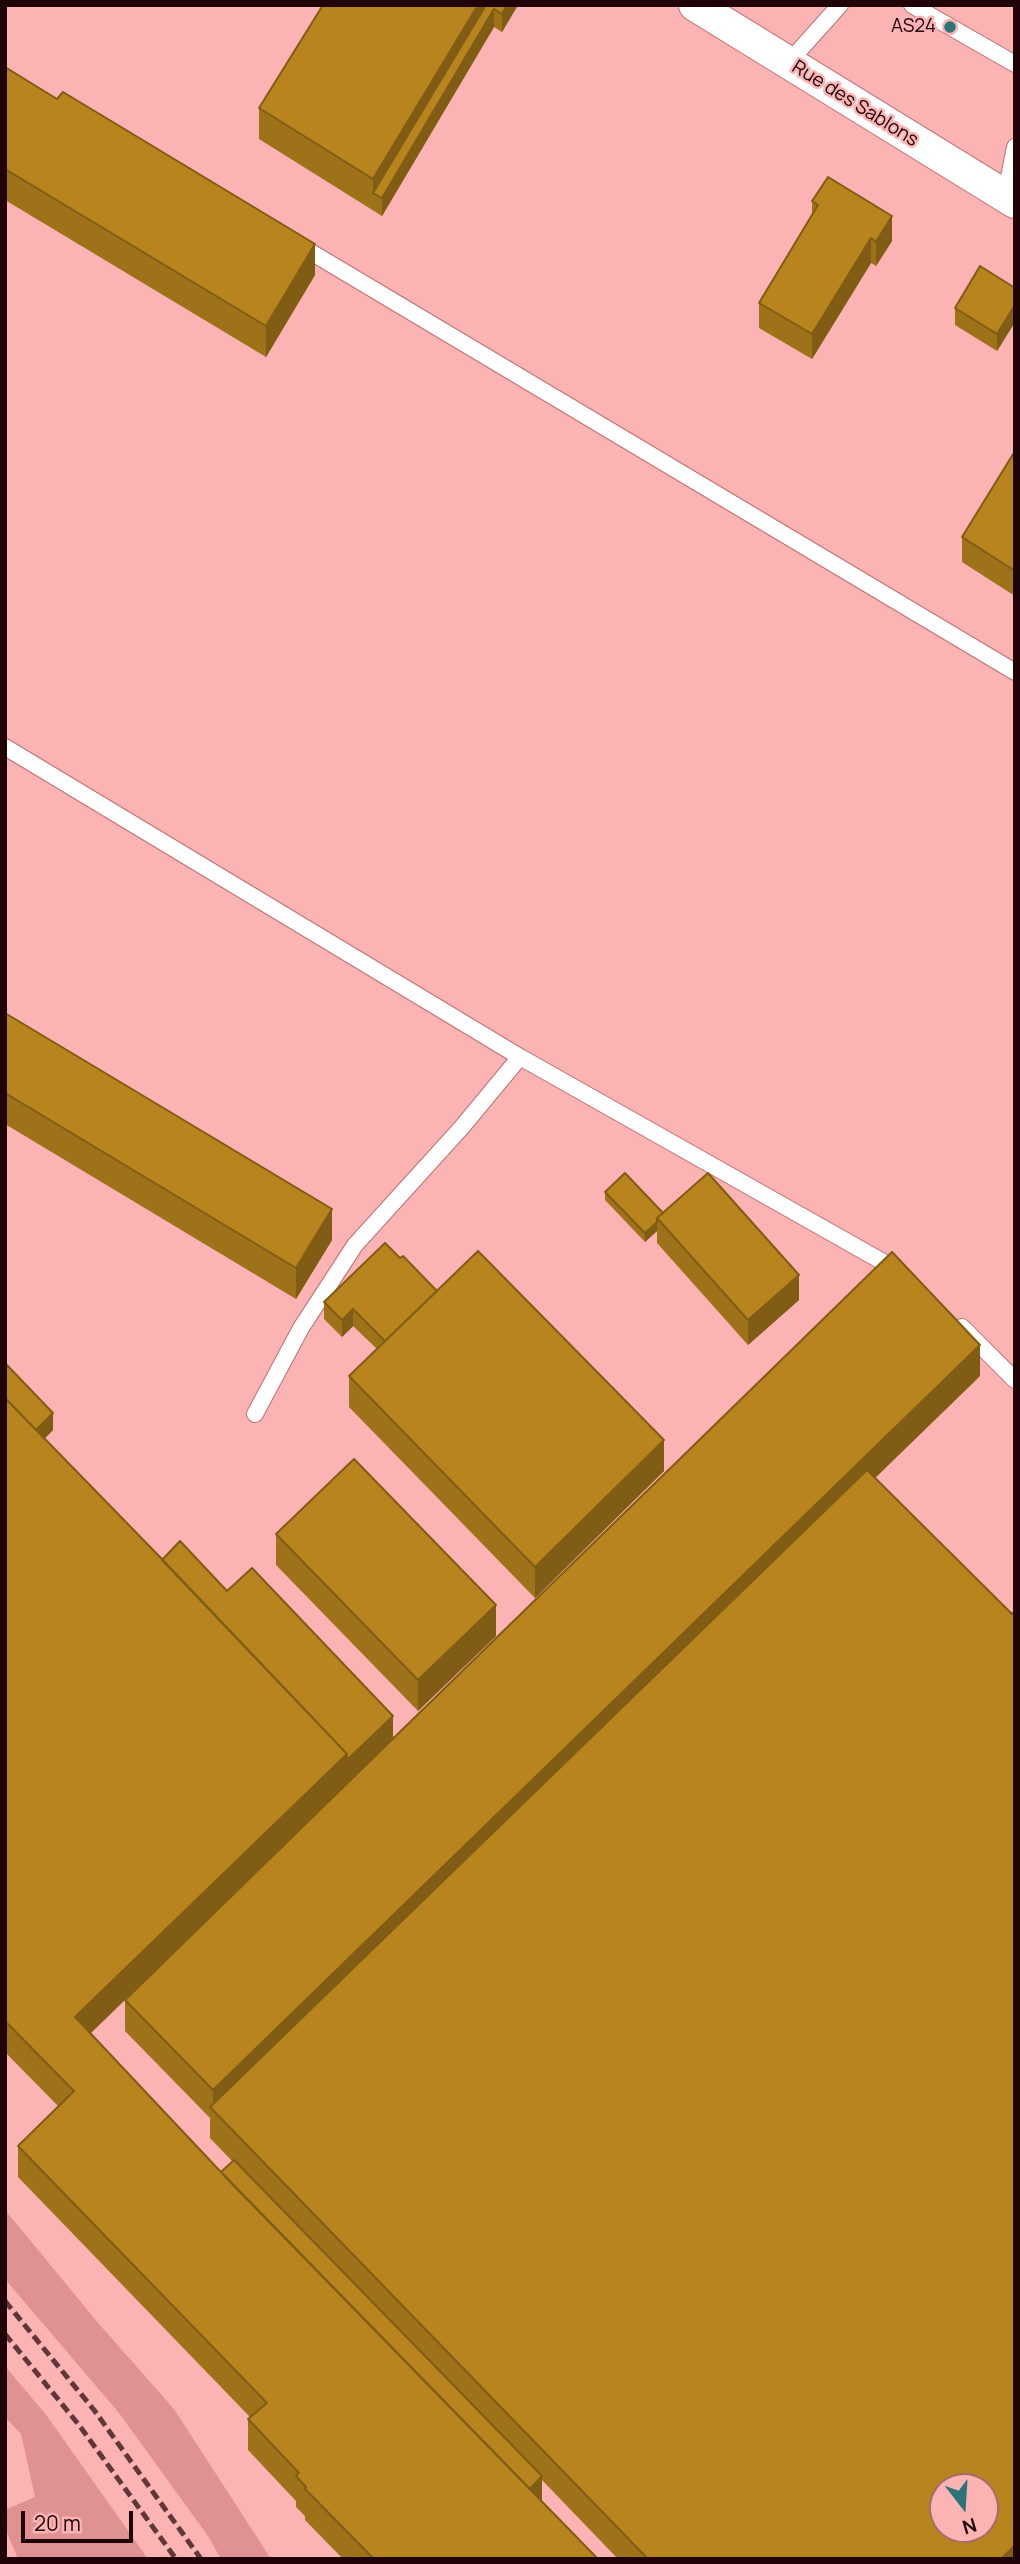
<!DOCTYPE html>
<style>
body{margin:0}
#map{position:relative;width:1020px;height:2564px;overflow:hidden;background:#fbb3b3;font-family:Manrope,sans-serif}
canvas{display:block}
.frame{position:absolute;inset:0;border:7px solid #200306;pointer-events:none}
.north{position:absolute;left:929px;top:2473px;width:70px;height:70px;box-sizing:border-box;background:#fbb3b3;border:2px solid #a36d6e;border-radius:50%;rotate:163deg;font-size:19px;font-weight:700;line-height:28px;text-align:center;color:#200306}
.north::after{content:'';display:block;margin:auto;width:24px;height:32px;background:#2b7578;clip-path:polygon(50% 0,100% 100%,50% 72%,0 100%)}
.scale{position:absolute;left:21px;top:2511px;width:112px;height:32px;box-sizing:border-box;border:4px solid #200306;border-top:0;padding-left:9px;font-size:21px;line-height:24px;white-space:nowrap;color:#200306;-webkit-text-stroke:5px #fbb3b3;paint-order:stroke}
</style>
<div id="map">
<canvas width="1020" height="2564"></canvas>
<div class="frame"></div>
<div class="north">N</div>
<div class="scale">20 m</div>
</div>
<script>
const ctx = document.querySelector('canvas').getContext('2d');
ctx.lineJoin = 'round';
function fillPath(path, color) { ctx.fillStyle = color; ctx.fill(path, 'evenodd'); }
const shape = rows => new Path2D(rows.map(r => 'M' + r).join(''));
function strokePath(path, color, width, dash) { ctx.strokeStyle = color; ctx.lineWidth = width; ctx.lineCap = dash ? 'butt' : 'round'; ctx.setLineDash(dash || []); ctx.stroke(path); }
function label(font, color, halo, rows, align = 'center') {
  ctx.font = font + ' Manrope,sans-serif'; ctx.lineWidth = 5; ctx.setLineDash([]); ctx.textBaseline = 'middle'; ctx.strokeStyle = halo; ctx.fillStyle = color; for (const [text, x, y, turn = 0] of rows) {
    ctx.save(); ctx.translate(x, y); ctx.rotate((+turn || 0) * Math.PI / 180); ctx.textAlign = isNaN(turn) ? turn : align; if (halo) ctx.strokeText(text, 0, 0); ctx.fillText(text, 0, 0); ctx.restore();
  }
}
const green = shape([
 [5,2210,99,2324,174,2409,271,2559,221,2559,208,2536,119,2413,5,2279],
 [5,2366,47,2416,148,2559,18,2559,5,2528,5,2510,35,2497,21,2434,5,2417]
]);
const service = shape([
 [912,5,1015,64],
 [788,63,840,5],
 [1005,197,1015,147],
 [299,245,1015,672],
 [5,747,520,1057],
 [962,1327,1015,1380],
 [255,1414,301,1328,355,1245,462,1127,520,1057,899,1271]
]);
const minor = shape([
 [695,5,1015,202]
]);
const rail = shape([
 [5,2301,94,2410,201,2559],
 [5,2334,79,2425,176,2559]
]);
const wall = shape([
 [323,5,518,5,502,32,494,27,382,216,259,139,259,108],
 [5,67,315,275,266,357,5,200],
 [812,201,892,241,876,266,871,263,812,359,759,328,759,303,812,214],
 [1015,288,1015,322,997,351,955,325,955,308],
 [1015,451,1015,596,962,562,962,537],
 [5,1013,332,1240,296,1299,5,1124],
 [605,1192,663,1213,799,1300,748,1345,657,1243,657,1231,645,1242,605,1200],
 [400,1258,437,1291,664,1471,535,1598,349,1407,349,1376,377,1349,353,1326,342,1337,324,1319,324,1302],
 [5,1363,53,1430,44,1439,162,1560,227,1591,393,1738,980,1376,875,1478,1015,2559,618,2559,542,2480,542,2501,598,2559,343,2559,305,2520,305,2516,296,2507,296,2501,248,2450,248,2419,250,2417,18,2177,18,2146,58,2106,5,2052],
 [125,2000,125,2031,210,2118,210,2138,233,2162,221,2172,91,2033],
 [276,1534,496,1636,418,1711,276,1565]
]);
const shadedWall = shape([
 [478,5,497,5,373,193,373,179],
 [507,5,518,5,502,32,502,14],
 [494,9,494,27,382,216,382,198],
 [892,216,892,241,876,266,876,242],
 [871,238,871,263,812,359,812,334],
 [315,244,315,275,266,357,266,326],
 [1015,305,1015,322,997,351,997,334],
 [332,1209,332,1240,296,1299,296,1268],
 [657,1222,657,1231,645,1242,645,1233],
 [799,1275,799,1300,748,1345,748,1320],
 [353,1309,353,1326,342,1337,342,1320],
 [980,1345,980,1376,218,2116,213,2111,213,2090],
 [53,1413,53,1430,29,1454,29,1436],
 [664,1440,664,1471,535,1598,535,1567],
 [496,1605,496,1636,418,1711,418,1680],
 [393,1716,393,1741,75,2048,75,2017,347,1754],
 [542,2476,542,2501,526,2494],
 [1015,2545,1015,2559,1001,2559]
]);
const building = shape([
 [323,5,478,5,373,179,259,108,323,5],
 [486,5,507,5,502,14,494,9,382,198,373,193,486,5],
 [5,67,57,99,63,92,315,244,266,326,5,169,5,67],
 [828,177,892,216,876,242,871,238,812,334,759,303,818,205,812,201,828,177],
 [980,266,1015,288,1015,305,997,334,955,308,980,266],
 [1015,451,1015,571,962,537,1015,451],
 [5,1013,332,1209,296,1268,5,1093,5,1013],
 [625,1173,663,1213,657,1218,657,1222,645,1233,605,1192,625,1173],
 [708,1173,799,1275,748,1320,657,1218,708,1173],
 [385,1243,400,1258,403,1256,437,1291,385,1341,353,1309,342,1320,324,1302,385,1243],
 [478,1251,664,1440,535,1567,349,1376,478,1251],
 [892,1252,980,1345,213,2090,125,2000,892,1252],
 [5,1363,53,1413,36,1430,5,1398,5,1363],
 [5,1398,159,1556,347,1754,75,2017,235,2187,598,2559,374,2559,305,2489,306,2487,296,2476,299,2473,248,2419,267,2403,18,2146,74,2091,5,2021,5,1398],
 [354,1459,496,1605,418,1680,276,1534,354,1459],
 [867,1470,1012,1614,1015,1611,1015,2545,1001,2559,648,2559,210,2107,867,1470],
 [943,2487,985,2487,985,2529,943,2529,943,2487],
 [180,1541,227,1591,252,1568,393,1716,347,1760,347,1754,162,1560,180,1541],
 [234,2160,542,2476,530,2489,221,2172,234,2160]
]);
const markers = [
 [950,27,7,"#2b7578"]
];
const poiNames = [
 ["AS24",936,27]
];
const streetNames = [
 ["Rue des Sablons",855,104,32]
];
fillPath(green, '#e09192');
strokePath(service, '#c16f70', 18);
strokePath(minor, '#c16f70', 34);
strokePath(service, '#fff', 16);
strokePath(minor, '#fff', 32);
strokePath(rail, '#613739', 5, [10, 5]);
fillPath(wall, '#9d7219');
fillPath(shadedWall, '#805c14');
fillPath(building, '#b7841d');
strokePath(building, '#805c14', 2);
for (const [x, y, r, color] of markers) { const dot = new Path2D(); dot.arc(x, y, r, 0, 2 * Math.PI); ctx.fillStyle = color; ctx.fill(dot); strokePath(dot, '#fbb3b3', 2.5); }
label('19px', '#200306', '#fbb3b3', poiNames, 'right');
label('19px', '#200306', '#fbb3b3', streetNames);
</script>
